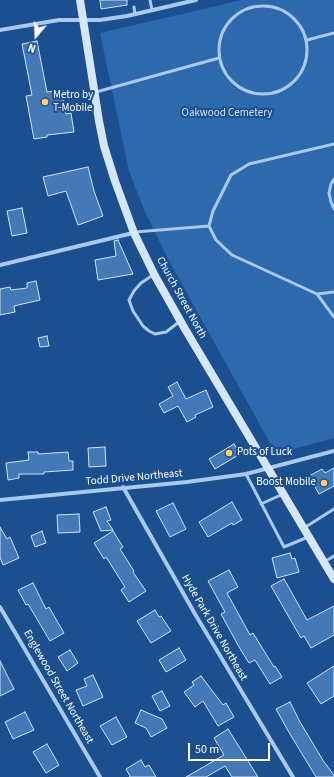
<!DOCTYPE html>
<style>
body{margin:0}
#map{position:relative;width:334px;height:777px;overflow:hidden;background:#1b4f8f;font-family:"Source Sans 3",sans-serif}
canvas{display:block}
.north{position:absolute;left:16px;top:16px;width:40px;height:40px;-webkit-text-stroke:3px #1b4f8f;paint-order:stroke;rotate:199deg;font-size:11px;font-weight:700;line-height:16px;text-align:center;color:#fff}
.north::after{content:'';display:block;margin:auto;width:14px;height:18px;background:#fff;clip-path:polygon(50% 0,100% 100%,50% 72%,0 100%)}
.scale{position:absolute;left:188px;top:743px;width:82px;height:18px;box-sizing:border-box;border:2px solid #fff;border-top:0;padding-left:5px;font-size:12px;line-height:14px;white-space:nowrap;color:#fff;-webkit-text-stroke:3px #1b4f8f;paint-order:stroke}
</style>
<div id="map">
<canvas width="334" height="777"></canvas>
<div class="north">N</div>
<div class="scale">50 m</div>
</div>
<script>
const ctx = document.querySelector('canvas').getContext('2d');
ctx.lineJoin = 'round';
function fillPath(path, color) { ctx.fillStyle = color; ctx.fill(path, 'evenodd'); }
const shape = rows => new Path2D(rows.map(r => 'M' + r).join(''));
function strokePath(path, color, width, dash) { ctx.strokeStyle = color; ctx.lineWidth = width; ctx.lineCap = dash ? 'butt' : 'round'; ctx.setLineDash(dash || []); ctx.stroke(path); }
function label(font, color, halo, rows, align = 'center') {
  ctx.font = font + ' "Source Sans 3",sans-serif'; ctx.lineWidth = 4; ctx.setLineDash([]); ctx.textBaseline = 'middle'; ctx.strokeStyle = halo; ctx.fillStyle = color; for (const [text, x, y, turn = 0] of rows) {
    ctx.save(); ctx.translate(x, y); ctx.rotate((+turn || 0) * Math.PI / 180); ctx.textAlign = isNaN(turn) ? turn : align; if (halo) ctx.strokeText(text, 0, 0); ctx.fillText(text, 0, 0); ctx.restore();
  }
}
const green = shape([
 [242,0,334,0,334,438,276,454,168,259,145,212,129,171,100,33]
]);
const building = shape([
 [100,0,127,0,127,5,101,9,100,0],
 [37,41,47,92,62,90,66,114,71,113,74,132,47,135,47,137,34,139,26,96,32,95,22,44,37,41],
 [88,167,94,191,103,216,78,225,66,191,48,196,43,177,88,167],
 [22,208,27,233,12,236,7,211,22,208],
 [118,240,133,274,98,280,95,260,116,256,114,241,118,240],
 [36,281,40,300,14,306,15,312,0,315,0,289,10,287,11,290,27,288,27,283,36,281],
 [47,336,49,346,40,347,38,338,47,336],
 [177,382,186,399,206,390,213,407,195,415,196,417,187,422,178,406,164,413,159,404,173,396,168,387,177,382],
 [234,444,240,454,215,469,209,459,234,444],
 [105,447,106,466,89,467,88,448,105,447],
 [28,452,38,452,38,454,68,452,69,461,73,461,73,470,44,472,44,474,19,474,19,478,8,480,6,463,29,460,28,452],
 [334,468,334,486,319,494,309,476,322,469,325,473,334,468],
 [232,502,242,520,233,525,232,523,208,537,199,522,232,502],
 [173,503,186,529,170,537,156,511,173,503],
 [106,507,111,520,107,521,113,530,101,531,93,512,106,507],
 [79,514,80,532,58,533,57,515,79,514],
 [0,527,7,539,10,537,19,558,3,565,0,557,0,527],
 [42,531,46,543,35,547,31,536,42,531],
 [113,531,123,547,120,549,134,571,133,572,146,591,129,602,121,590,125,587,106,557,104,559,94,543,113,531],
 [290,553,292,559,295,558,299,572,277,578,272,558,290,553],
 [229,570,238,587,227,593,250,635,253,633,274,667,275,666,282,677,270,684,255,660,249,663,239,647,221,614,225,612,208,581,229,570],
 [284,579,307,620,334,606,334,635,311,648,304,636,301,638,271,586,284,579],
 [33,583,46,609,49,607,64,633,50,641,28,604,26,605,18,590,33,583],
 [155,610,159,617,161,616,171,631,151,643,137,621,155,610],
 [179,648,186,660,166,672,159,660,179,648],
 [70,650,78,663,67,671,58,657,70,650],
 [0,661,14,689,0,696,0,661],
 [334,666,334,696,321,704,307,683,334,666],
 [93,675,103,697,83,706,76,690,87,686,84,679,93,675],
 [201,676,223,705,226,703,234,717,218,726,203,701,195,707,184,692,194,685,192,682,201,676],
 [162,691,170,706,160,711,152,696,162,691],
 [290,702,300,722,324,762,334,775,334,777,316,777,287,729,276,709,290,702],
 [141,710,162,719,167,728,151,737,146,728,135,723,141,710],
 [25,712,34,730,13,739,5,722,25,712],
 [116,717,127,737,112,745,100,726,116,717],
 [228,729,258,777,232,777,225,766,206,777,186,777,224,755,214,738,228,729],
 [47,744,59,765,46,773,33,752,47,744],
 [141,760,145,767,149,765,156,777,129,777,130,776,126,769,141,760]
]);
const service = shape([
 [150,0,152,10],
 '219 50a44 44 0 1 1 88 0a44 44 0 1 1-88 0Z',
 [134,7,135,14],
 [307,40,334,33],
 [96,92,219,58],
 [334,144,249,164,231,175,213,211,209,226,216,240,232,255,317,294,334,317],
 [334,179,331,184,329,193,331,202,334,209],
 [135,232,209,226],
 [153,275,141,283,134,291,129,300,133,311,143,326,149,331,155,334,166,332,179,322],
 [317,294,334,292],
 [246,474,284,547,308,537],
 [261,504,283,494],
 [304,528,334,509],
 [324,562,334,556]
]);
const minor = shape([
 [0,30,59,20,100,20,127,16,196,0],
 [0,265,133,233],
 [123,487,195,614,293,777],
 [0,500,187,482,246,474,334,451],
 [0,607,100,777]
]);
const secondary = shape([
 [80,0,99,121,104,146,115,181,134,233,155,276,185,329,334,579]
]);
const markers = [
 [45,102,4,"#ffd166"],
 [229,453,4,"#ffd166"],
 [324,483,4,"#ffd166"]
];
const poiNames = [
 ["Metro by",53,96],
 ["T-Mobile",53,109],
 ["Pots of Luck",237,453],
 ["Boost Mobile",316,483,"right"]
];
const parkNames = [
 ["Oakwood Cemetery",227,114]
];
const streetNames = [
 ["Church Street North",181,298,61],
 ["Todd Drive Northeast",134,478,-5],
 ["Hyde Park Drive Northeast",214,628,60],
 ["Englewood Street Northeast",58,687,60]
];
fillPath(green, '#2e69ad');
fillPath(building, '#4478b7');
strokePath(building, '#cfe3fa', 1);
strokePath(service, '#a9c9ee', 3);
strokePath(minor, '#a9c9ee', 4);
strokePath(secondary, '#d6e6fa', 8);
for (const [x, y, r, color] of markers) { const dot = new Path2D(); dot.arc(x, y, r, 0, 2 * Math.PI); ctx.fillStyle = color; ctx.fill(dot); strokePath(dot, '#1b4f8f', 1.5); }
label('11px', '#fff', '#1b4f8f', poiNames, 'left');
label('11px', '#cfe3fa', '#1b4f8f', parkNames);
label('11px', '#fff', '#1b4f8f', streetNames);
</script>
